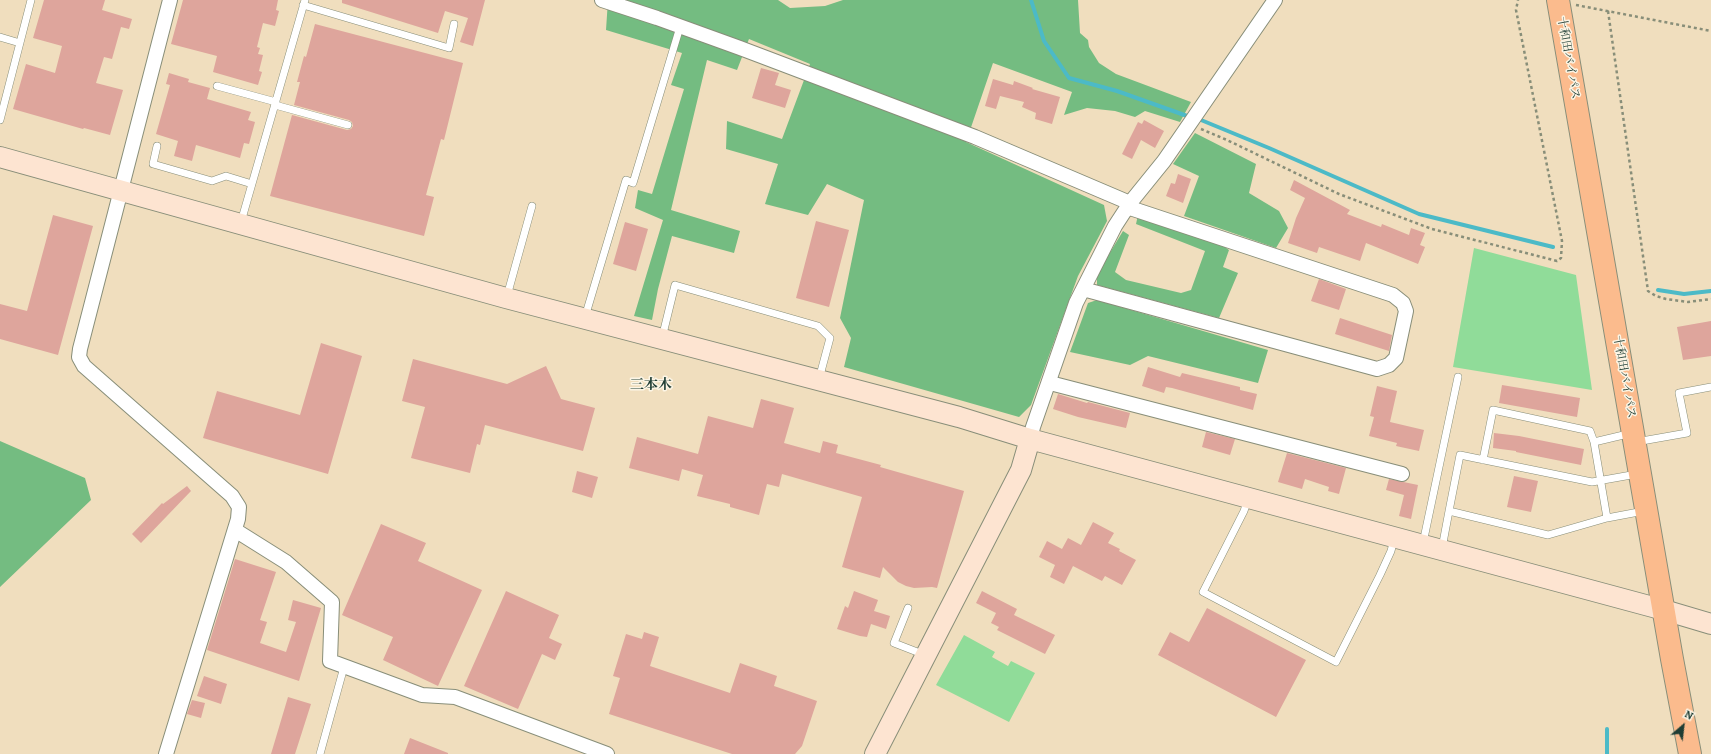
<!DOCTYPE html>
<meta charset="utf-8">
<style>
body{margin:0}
#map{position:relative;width:1711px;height:754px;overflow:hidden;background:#f0debe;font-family:Alegreya,serif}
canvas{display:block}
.north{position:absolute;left:1663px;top:706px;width:40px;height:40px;-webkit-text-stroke:3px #fcf5e5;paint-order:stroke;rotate:28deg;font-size:11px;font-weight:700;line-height:16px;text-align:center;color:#1f3d34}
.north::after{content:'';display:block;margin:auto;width:14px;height:18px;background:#1f3d34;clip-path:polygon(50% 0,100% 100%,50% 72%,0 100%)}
</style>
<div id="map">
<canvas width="1711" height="754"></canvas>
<div class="north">N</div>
</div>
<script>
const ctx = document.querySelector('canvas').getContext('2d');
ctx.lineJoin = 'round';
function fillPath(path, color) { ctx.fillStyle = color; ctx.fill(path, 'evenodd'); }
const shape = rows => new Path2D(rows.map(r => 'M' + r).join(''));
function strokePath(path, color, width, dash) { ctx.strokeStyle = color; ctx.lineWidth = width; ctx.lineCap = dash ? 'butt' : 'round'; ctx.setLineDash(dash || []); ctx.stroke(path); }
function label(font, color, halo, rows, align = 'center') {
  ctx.font = font + ' Alegreya,"Noto Serif JP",serif'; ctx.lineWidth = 3; ctx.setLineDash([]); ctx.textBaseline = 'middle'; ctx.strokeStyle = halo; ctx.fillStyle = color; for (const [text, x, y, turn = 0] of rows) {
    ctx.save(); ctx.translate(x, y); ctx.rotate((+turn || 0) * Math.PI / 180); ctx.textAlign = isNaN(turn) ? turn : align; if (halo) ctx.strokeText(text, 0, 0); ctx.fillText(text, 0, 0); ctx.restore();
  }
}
const green = shape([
 [1474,248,1576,275,1592,390,1453,367],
 [964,635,995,652,992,657,1008,666,1011,661,1035,673,1009,722,936,685]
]);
const forest = shape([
 [608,0,778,0,790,8,825,6,843,0,1078,0,1080,33,1088,40,1089,47,1099,63,1116,74,1191,102,1180,122,1145,111,1135,117,1115,111,1087,108,1064,115,1072,92,993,63,966,142,1104,205,1107,221,1078,276,1031,405,1019,417,844,367,851,338,840,318,864,200,827,184,808,215,765,204,778,164,726,149,727,121,782,139,810,64,749,39,737,70,707,60,671,210,740,231,734,253,672,236,658,289,652,320,634,316,663,220,635,208,638,190,652,194,684,89,671,85,682,53,606,30],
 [1195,133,1256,164,1249,193,1279,211,1288,228,1276,248,1184,216,1199,176,1173,164],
 [1138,215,1222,245,1229,250,1223,267,1238,273,1219,318,1097,285,1097,274,1123,231,1129,235,1115,272,1126,280,1181,293,1191,290,1205,251,1136,224],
 [1097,300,1268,350,1258,383,1148,356,1130,365,1070,352,1088,303],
 [0,441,85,478,91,500,0,587]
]);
const stream = shape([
 [1031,0,1044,41,1069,78,1117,91,1190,117],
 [1201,120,1269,148,1419,214,1553,247],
 [1658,290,1684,294,1711,291],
 [1607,754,1607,729]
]);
const building = shape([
 [44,0,105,0,102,10,132,19,129,29,121,27,112,59,104,57,96,83,123,90,110,135,84,128,83,129,13,109,26,64,55,73,62,46,33,38],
 [183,0,278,0,276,10,279,11,275,26,263,23,257,47,260,48,258,54,263,55,259,71,262,72,258,85,213,72,217,56,171,44],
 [342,0,485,0,473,46,460,42,468,18,445,11,438,33,342,3],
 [315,24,463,63,444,140,441,139,426,195,434,197,424,236,270,196,292,115,347,130,351,129,353,126,352,122,349,120,294,105,300,82,297,82,304,56,306,57],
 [761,68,779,73,775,85,791,90,785,108,752,98],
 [169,73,189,79,188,82,210,88,207,99,251,112,248,120,255,122,249,144,244,143,240,158,196,145,192,161,174,156,178,141,156,134,170,85,166,84],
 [993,79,1013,85,1014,81,1033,88,1032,89,1060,97,1052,124,1035,119,1036,113,1022,107,1024,102,1000,96,996,109,985,106],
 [1144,120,1164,131,1155,148,1141,140,1132,159,1122,154,1138,122,1142,124],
 [1178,174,1191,179,1183,203,1166,196,1171,183,1175,184],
 [1294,180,1350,210,1347,214,1381,227,1382,224,1409,235,1411,228,1425,233,1420,245,1425,247,1418,264,1366,243,1360,261,1319,247,1317,253,1288,243,1296,218,1305,198,1290,190],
 [53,215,93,226,58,355,0,339,0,304,27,311],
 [816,221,849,230,829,307,796,298],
 [625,222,648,229,636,271,613,264],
 [1319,279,1346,289,1339,310,1311,301],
 [1340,318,1392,335,1389,351,1335,334],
 [1711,321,1711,356,1683,360,1677,327],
 [321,343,362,356,328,474,203,438,217,391,300,415],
 [413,359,507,384,546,366,561,399,595,408,583,451,485,425,480,445,477,444,470,473,411,458,425,407,402,401],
 [1148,367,1180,377,1182,373,1240,387,1240,390,1257,394,1253,410,1172,388,1166,387,1164,393,1142,386],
 [1502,385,1580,398,1577,417,1499,403],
 [1377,386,1397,391,1390,422,1424,430,1419,451,1396,446,1397,443,1369,436,1374,417,1370,416],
 [1058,394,1087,403,1088,402,1130,413,1126,428,1078,417,1053,409],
 [761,399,794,408,784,443,820,453,823,441,838,445,836,453,881,465,880,467,964,491,937,588,932,587,914,588,906,586,898,582,883,567,880,578,842,567,862,497,782,474,779,487,767,484,759,515,730,507,730,504,697,496,703,475,682,469,679,481,629,468,637,437,698,454,708,416,753,428],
 [1206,432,1235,439,1230,455,1202,447],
 [1494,433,1519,436,1584,449,1581,465,1516,452,1516,451,1493,448],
 [1287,453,1346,468,1339,494,1328,491,1329,487,1305,479,1302,489,1278,482],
 [577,471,598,477,592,498,572,492],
 [1514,476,1538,481,1531,512,1507,507],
 [1389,479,1418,485,1411,519,1399,516,1404,495,1386,490],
 [187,486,191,491,141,543,132,534,162,503,163,504],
 [1093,522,1114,533,1108,543,1120,549,1119,551,1136,560,1122,585,1105,576,1102,581,1073,566,1064,584,1050,577,1055,565,1039,557,1047,541,1062,549,1068,538,1081,545],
 [381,524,426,543,418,561,482,590,438,686,383,660,393,637,342,615],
 [235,559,276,572,260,620,267,622,260,643,286,652,296,622,288,620,293,600,321,608,299,681,207,650],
 [506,591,559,615,549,638,562,644,555,660,542,654,518,709,464,686],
 [854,591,878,600,874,611,890,616,886,629,871,624,867,637,860,636,837,629,845,606,848,608],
 [982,591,1017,609,1014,615,1055,635,1045,654,997,630,999,627,991,623,996,613,976,603],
 [1207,608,1306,660,1276,717,1158,655,1170,632,1189,642],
 [644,632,659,637,650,666,730,693,740,663,777,676,774,686,817,701,802,746,795,754,732,754,609,714,620,678,613,676,626,634,642,639],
 [204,676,227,684,221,704,197,696],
 [288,697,311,704,295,754,271,754],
 [192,700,205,703,201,718,187,714],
 [410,738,448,753,448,754,404,754]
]);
const path = shape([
 [1576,5,1711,31],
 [1608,11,1648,291,1656,296,1666,299,1688,302,1711,299],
 [1201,129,1227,140,1339,194,1432,229,1557,261,1561,258,1562,241,1516,10,1518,0]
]);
const lane = shape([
 [303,5,449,48,454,24],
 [0,37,20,43],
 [217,86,276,102],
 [275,105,348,125],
 [0,120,31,0],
 [157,146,153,164,212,181,226,176,252,184],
 [241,222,305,0],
 [507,296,532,206],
 [585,317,626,180,633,183,680,27],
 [662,338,675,285,818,326,830,338,819,379],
 [1632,433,1594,442,1607,518,1644,511],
 [1636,442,1687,433,1679,393,1711,387],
 [1483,460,1493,410,1590,431,1594,442],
 [1248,499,1244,511,1203,592,1336,662,1380,575,1391,551,1394,539],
 [1449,511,1460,455,1592,482,1637,474],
 [1423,543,1458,377],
 [1442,548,1449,511,1548,535,1607,518],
 [908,608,894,643,925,655],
 [320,754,344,667]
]);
const street = shape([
 [602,0,657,18,740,48,975,137,1130,203],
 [1083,289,1377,369,1389,365,1396,358,1406,311,1403,303,1393,295,1127,207],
 [1050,383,1402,474],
 [1030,439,1033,427,1076,303,1115,226,1130,203,1164,161,1275,0],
 [235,530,286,562,332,602,330,661,422,695,455,697,607,754],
 [166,754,238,519,239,507,232,496,84,366,79,357,80,349,170,0]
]);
const secondary = shape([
 [0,157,506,298,959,417,1030,439,1664,610,1711,624],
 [875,754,1021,470,1030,439]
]);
const highway = shape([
 [1558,0,1672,659,1690,754]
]);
const streetNames = [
 ["十和田バイパス",1568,58,80],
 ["十和田バイパス",1624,377,80]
];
const quarterNames = [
 ["三本木",651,386]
];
fillPath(green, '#90dc99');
fillPath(forest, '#74bc81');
strokePath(stream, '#4cbac7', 4);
fillPath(building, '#dea59c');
strokePath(lane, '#888e79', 8);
strokePath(street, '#888e79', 16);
strokePath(secondary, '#888e79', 22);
strokePath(highway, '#888e79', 24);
strokePath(path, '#888e79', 2.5, [3, 3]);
strokePath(lane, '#fff', 7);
strokePath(street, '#fff', 14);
strokePath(secondary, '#fde4d1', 20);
strokePath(highway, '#fbbb8d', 22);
label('12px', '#1f3d34', '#fcf5e5', streetNames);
label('bold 14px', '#1f3d34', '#fcf5e5', quarterNames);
</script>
